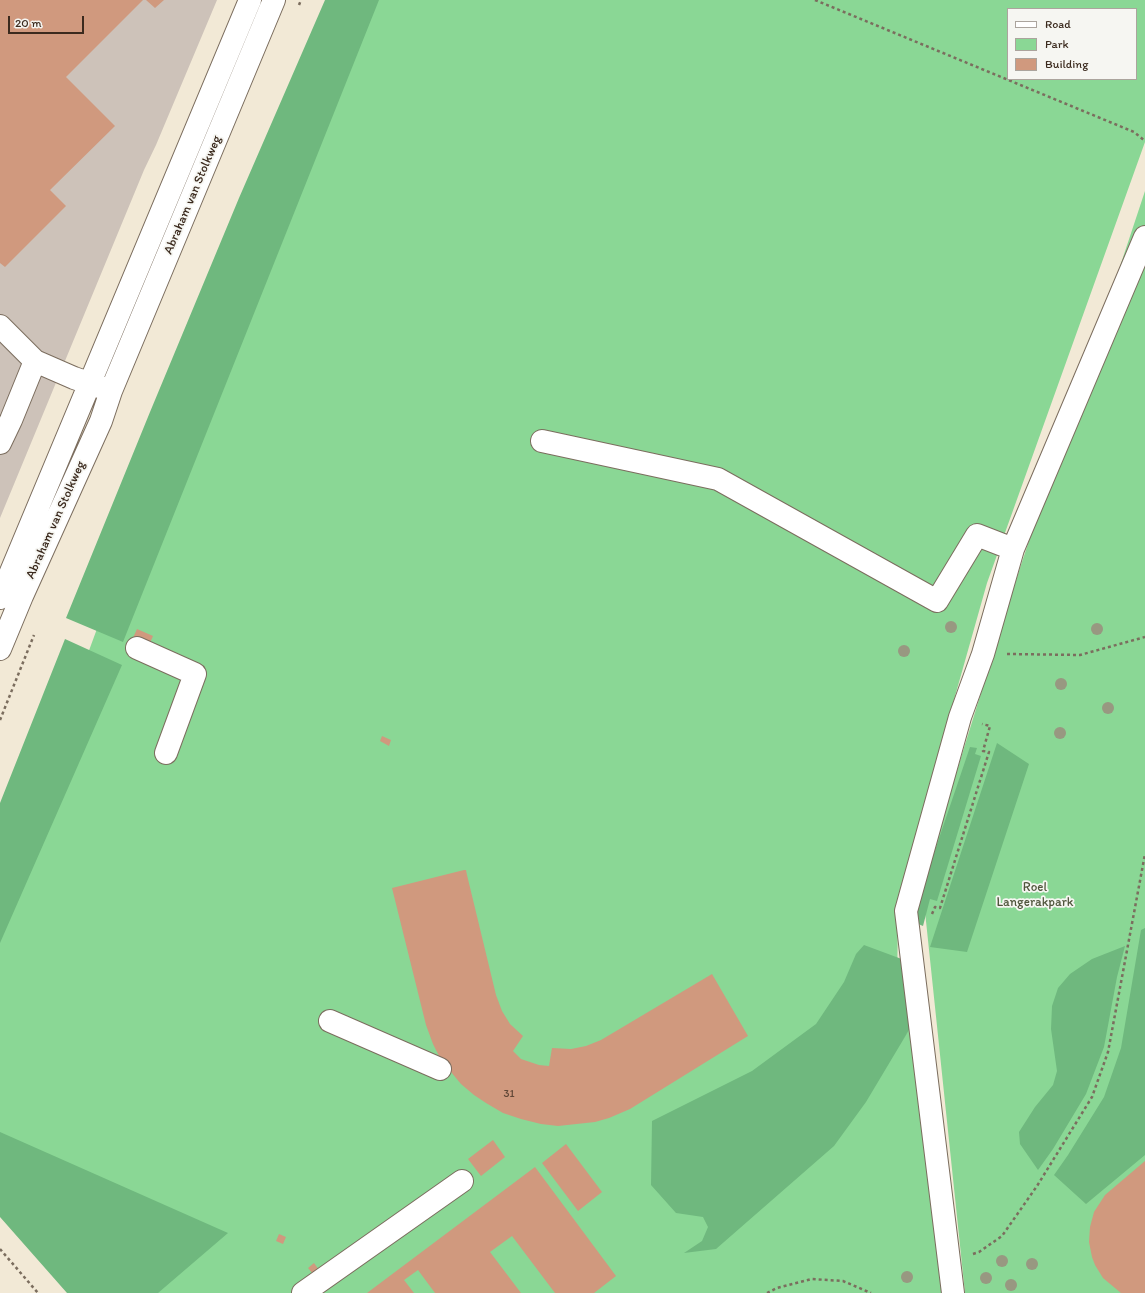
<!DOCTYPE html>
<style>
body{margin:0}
#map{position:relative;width:1145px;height:1293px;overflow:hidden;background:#f2e9d6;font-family:Itim,sans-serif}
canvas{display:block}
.legend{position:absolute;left:1007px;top:8px;width:130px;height:72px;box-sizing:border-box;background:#f6f6f2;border:1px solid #aba49d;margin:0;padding:5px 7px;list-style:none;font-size:12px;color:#3b2a1e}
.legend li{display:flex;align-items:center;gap:8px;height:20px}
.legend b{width:20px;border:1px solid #aba49d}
.scale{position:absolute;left:8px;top:16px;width:76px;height:18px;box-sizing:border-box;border:2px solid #3b2a1e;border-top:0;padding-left:5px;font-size:12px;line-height:14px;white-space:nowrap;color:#3b2a1e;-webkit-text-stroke:3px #f6f6f2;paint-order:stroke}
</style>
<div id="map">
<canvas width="1145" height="1293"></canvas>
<ul class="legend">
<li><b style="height:5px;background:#fff"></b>Road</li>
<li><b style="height:11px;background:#8ad795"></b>Park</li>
<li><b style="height:11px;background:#d0997e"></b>Building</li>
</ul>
<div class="scale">20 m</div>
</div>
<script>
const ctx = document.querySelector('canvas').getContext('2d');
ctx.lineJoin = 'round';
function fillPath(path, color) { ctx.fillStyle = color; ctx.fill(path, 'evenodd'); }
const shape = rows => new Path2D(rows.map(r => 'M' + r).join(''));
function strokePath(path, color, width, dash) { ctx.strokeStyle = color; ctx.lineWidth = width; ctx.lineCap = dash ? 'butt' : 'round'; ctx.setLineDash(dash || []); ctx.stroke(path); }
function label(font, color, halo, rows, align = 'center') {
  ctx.font = font + ' Itim,sans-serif'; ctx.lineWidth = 3.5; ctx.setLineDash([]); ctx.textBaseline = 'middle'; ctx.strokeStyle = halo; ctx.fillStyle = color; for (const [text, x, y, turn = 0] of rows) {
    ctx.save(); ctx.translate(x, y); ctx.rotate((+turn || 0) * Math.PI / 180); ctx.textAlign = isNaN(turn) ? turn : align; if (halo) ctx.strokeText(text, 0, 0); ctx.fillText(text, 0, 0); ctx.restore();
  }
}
const industrial = shape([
 [0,0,217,0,156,145,144,170,0,518]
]);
const green = shape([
 [356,0,1145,0,1145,142,987,583,898,898,897,1000,901,1042,915,1020,944,1293,91,1293,0,1196,0,874,63,721,129,542],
 [1008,9,1136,9,1136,79,1008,79],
 [1145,191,1145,1293,965,1293,922,883,1018,574]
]);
const forest = shape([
 [325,0,379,0,123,642,66,618,150,412,239,198],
 [65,639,122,665,0,943,0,803],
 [997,743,1029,764,967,952,930,947],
 [970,747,977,748,975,754,981,756,937,901,930,899,923,926,911,921],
 [1145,928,1145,1155,1086,1204,1054,1175,1068,1155,1104,1097,1121,1048,1141,930],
 [864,945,907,961,915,1020,866,1102,834,1146,716,1249,684,1253,702,1241,708,1227,703,1217,676,1213,651,1185,652,1121,752,1071,816,1024,844,982,856,954],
 [1125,946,1117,977,1104,1047,1086,1094,1053,1149,1038,1170,1020,1144,1019,1132,1035,1107,1053,1085,1057,1071,1051,1029,1052,1006,1058,988,1070,974,1092,959],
 [0,1132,228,1233,158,1293,67,1293,0,1217]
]);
const building = shape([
 [0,0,143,0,66,77,115,126,50,190,66,206,5,267,0,263],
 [146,0,164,0,155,8],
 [137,629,153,636,148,647,132,640],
 [382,736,391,740,389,746,380,741],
 [464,870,466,870,467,875,496,995,502,1011,510,1024,523,1036,513,1051,521,1059,539,1065,549,1066,552,1048,571,1049,586,1046,601,1040,712,974,748,1036,630,1109,609,1118,595,1122,558,1126,541,1124,521,1119,503,1113,486,1103,474,1095,461,1084,441,1060,433,1044,426,1025,392,888],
 [493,1140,505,1157,481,1176,468,1159],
 [566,1144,602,1192,578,1211,542,1163],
 [1145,1161,1145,1293,1121,1293,1103,1278,1095,1265,1092,1257,1089,1242,1090,1227,1094,1212,1105,1195],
 [535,1167,616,1276,594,1293,555,1293,512,1236,490,1252,521,1293,435,1293,418,1270,404,1280,414,1293,367,1293],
 [279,1234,286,1237,283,1244,276,1241],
 [314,1263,319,1270,313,1274,308,1268]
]);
const path = shape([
 [815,0,1134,132,1145,141],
 [299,5,301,0],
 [1007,654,1080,655,1145,637],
 [0,720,34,635],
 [932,914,935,907,940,908,989,752,983,751,990,726,982,724],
 [0,1249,38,1293],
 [973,1254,979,1252,1002,1236,1037,1186,1092,1097,1108,1052,1145,854],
 [767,1293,777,1288,812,1279,843,1281,871,1293]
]);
const minor = shape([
 [0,326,35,361,74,378,103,388],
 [542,441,718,479,937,601,977,535,1013,549],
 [0,443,11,420,35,361],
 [0,598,250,0],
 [137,648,195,674,166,753],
 [0,649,22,596,101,421,111,391,274,0],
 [330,1021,440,1069],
 [303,1293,462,1181],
 [953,1293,906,911,960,717,983,654,1013,549,1145,237]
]);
const trees = [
 [951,627],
 [1097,629],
 [904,651],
 [1061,684],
 [1108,708],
 [1060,733],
 [1002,1261],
 [1032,1264],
 [907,1277],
 [986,1278],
 [1011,1285]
];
const numberNames = [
 ["31",509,1094]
];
const streetNames = [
 ["Abraham van Stolkweg",193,195,-67],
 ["Abraham van Stolkweg",56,520,-66]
];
const parkNames = [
 ["Roel",1035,888],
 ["Langerakpark",1035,903]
];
fillPath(industrial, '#cdc2b9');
fillPath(green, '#8ad795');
fillPath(forest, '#6fb87e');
fillPath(building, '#d0997e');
strokePath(minor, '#7b6d5e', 24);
strokePath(path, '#7b6d5e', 2.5, [3, 3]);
strokePath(minor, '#fff', 22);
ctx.fillStyle = '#989881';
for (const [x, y] of trees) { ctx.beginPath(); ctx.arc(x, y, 6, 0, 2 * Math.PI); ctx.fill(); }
label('11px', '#604636', null, numberNames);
label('13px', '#3b2a1e', '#f6f6f2', streetNames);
label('13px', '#4f553c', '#f6f6f2', parkNames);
</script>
